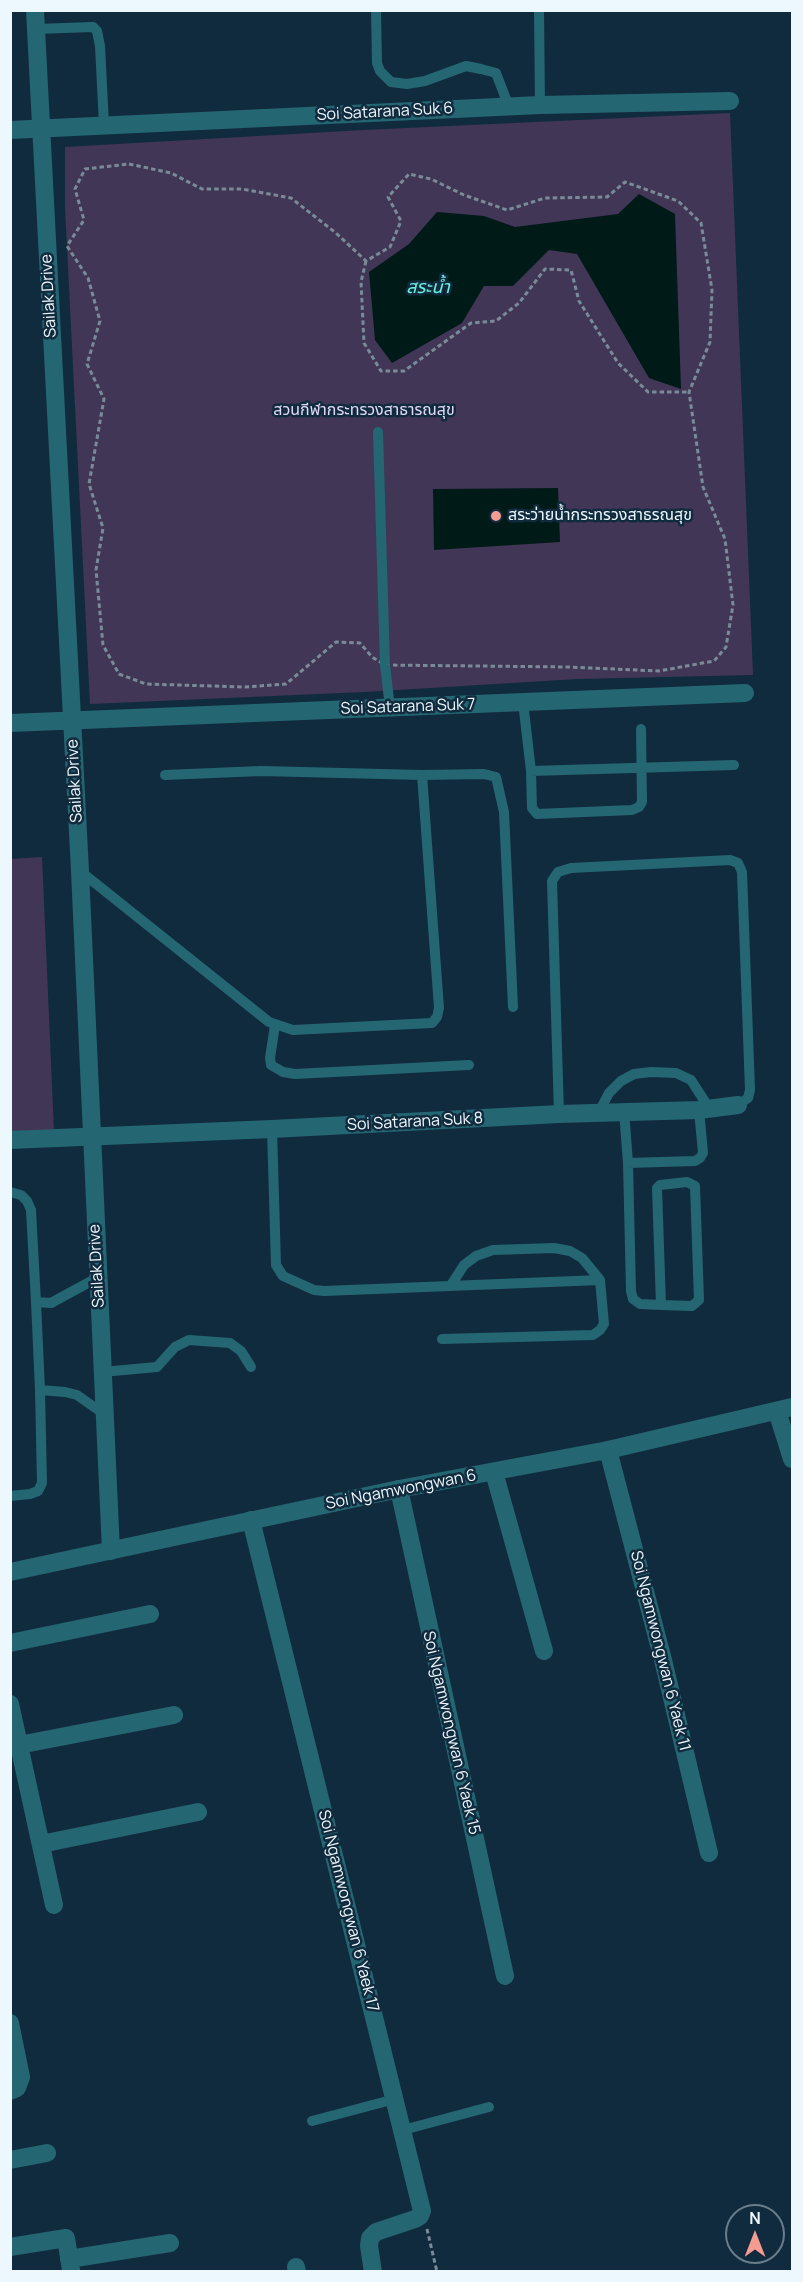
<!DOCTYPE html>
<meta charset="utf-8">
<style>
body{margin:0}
#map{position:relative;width:803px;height:2282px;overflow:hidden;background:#112b3e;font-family:Manrope,sans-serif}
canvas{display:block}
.frame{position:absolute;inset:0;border:12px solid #edf7fe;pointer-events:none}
.north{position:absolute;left:725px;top:2204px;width:60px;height:60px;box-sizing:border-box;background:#112b3e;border:2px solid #697d8b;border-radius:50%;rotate:0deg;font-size:16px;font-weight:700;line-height:24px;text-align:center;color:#edf7fe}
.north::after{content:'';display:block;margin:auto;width:21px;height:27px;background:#f59c92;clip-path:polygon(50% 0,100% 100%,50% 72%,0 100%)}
</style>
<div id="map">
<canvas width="803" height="2282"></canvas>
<div class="frame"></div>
<div class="north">N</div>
</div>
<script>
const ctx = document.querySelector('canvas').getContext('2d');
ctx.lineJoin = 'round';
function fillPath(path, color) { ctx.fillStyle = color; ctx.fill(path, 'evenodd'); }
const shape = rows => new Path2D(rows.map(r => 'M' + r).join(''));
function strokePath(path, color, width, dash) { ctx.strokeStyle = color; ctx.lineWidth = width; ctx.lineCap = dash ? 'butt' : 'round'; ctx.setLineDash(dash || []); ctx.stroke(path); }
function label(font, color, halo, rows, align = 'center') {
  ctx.font = font + ' Manrope,"Noto Sans Thai",sans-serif'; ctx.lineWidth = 5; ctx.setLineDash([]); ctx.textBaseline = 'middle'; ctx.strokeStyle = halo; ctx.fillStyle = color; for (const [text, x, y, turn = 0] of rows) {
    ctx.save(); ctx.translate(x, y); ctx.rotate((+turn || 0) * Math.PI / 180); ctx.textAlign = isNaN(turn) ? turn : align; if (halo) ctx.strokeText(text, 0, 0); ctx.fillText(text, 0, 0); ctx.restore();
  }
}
const green = shape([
 [730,113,753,675,577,679,364,692,90,704,65,207,65,147,364,130],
 [42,857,54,1132,11,1135,11,859]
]);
const water = shape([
 [639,194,675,214,681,389,649,378,577,254,549,250,513,286,484,286,462,323,392,363,375,340,369,272,409,244,437,212,484,216,515,227,618,214],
 [558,488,560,542,434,550,433,489]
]);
const path = shape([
 [129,164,171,173,202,189,242,189,291,198,336,233,366,261,390,247,401,221,388,197,409,174,431,179,464,195,507,210,545,198,607,197,625,182,678,201,701,223,712,290,710,342,689,392,703,487,725,539,733,605,726,647,714,661,659,671,568,667,385,665,372,657,360,643,336,642,286,684,245,687,146,684,119,674,103,645,96,570,103,528,89,484,104,399,87,364,100,321,88,278,67,246,84,220,75,189,85,169,129,164],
 [366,261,361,282,364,343,381,371,404,371,471,323,496,321,519,303,545,269,571,270,579,301,618,363,648,392,689,392],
 [427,2229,437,2272]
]);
const service = shape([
 [376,10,377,63,380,71,391,82,407,84,425,81,466,66,481,69,496,73,509,107],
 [539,10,540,105],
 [36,29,93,27,97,31,100,46,104,125],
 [378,432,385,665,390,708],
 [523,702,531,771,532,808,537,814,632,810,639,807,642,802,641,729],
 [531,771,734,765],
 [422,775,484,774,496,777,504,812,513,1007],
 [80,871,269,1022,293,1030,432,1023,437,1017,439,1008,422,775,261,771,165,775],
 [275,1025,270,1058,271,1065,283,1072,295,1074,469,1065],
 [624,1111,628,1163],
 [599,1112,609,1093,621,1081,634,1074,651,1072,676,1073,691,1080,709,1108],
 [559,1114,552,881,558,872,571,868,730,860,738,863,742,872,750,1090,748,1098,738,1105],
 [272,1129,276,1265,283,1276,314,1290,324,1291,600,1280,604,1324,600,1330,593,1335,442,1339],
 [10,1192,21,1195,27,1201,31,1210,36,1302,51,1303,97,1278],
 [451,1285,464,1265,476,1256,493,1250,554,1248,570,1251,582,1258,600,1280],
 [36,1302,40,1390],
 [661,1305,657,1188,660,1185,687,1182,695,1186,699,1300,692,1306,661,1305,640,1304,633,1299,631,1291,628,1163,695,1161,700,1158,703,1153,699,1110],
 [102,1372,157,1367,175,1347,189,1340,230,1343,241,1351,251,1367],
 [10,1496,30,1494,38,1491,42,1483,40,1390,65,1392,77,1395,104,1414],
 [312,2121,395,2099],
 [403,2130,489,2107]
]);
const minor = shape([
 [35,10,80,871,111,1551],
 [10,130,540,105,730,101],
 [10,723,745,693],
 [10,1140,272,1129,559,1114,699,1110,738,1105],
 [777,1411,792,1459],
 [608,1450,663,1660,709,1853],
 [494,1472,544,1651],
 [399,1489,505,1976],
 [251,1520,422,2211,420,2216,415,2219,376,2232,370,2238,369,2246,373,2272],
 [10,1643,150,1614],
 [10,1704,54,1905],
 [19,1745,174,1715],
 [41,1844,198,1812],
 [10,2023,21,2077,17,2088,10,2091],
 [10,2160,47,2153],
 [10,2247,66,2238,71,2270],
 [69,2259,170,2243],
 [296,2267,297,2272]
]);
const tertiary = shape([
 [10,1572,399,1489,608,1450,792,1407]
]);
const markers = [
 [496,516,6,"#f59c92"]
];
const streetNames = [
 ["Soi Satarana Suk 6",385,112,-3],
 ["Sailak Drive",49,296,-93],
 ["Soi Satarana Suk 7",408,707,-2],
 ["Sailak Drive",75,781,-93],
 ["Soi Satarana Suk 8",415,1122,-3],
 ["Sailak Drive",97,1266,-93],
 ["Soi Ngamwongwan 6",401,1490,-11],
 ["Soi Ngamwongwan 6 Yaek 11",660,1651,76],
 ["Soi Ngamwongwan 6 Yaek 15",451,1733,77],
 ["Soi Ngamwongwan 6 Yaek 17",348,1911,76]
];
const parkNames = [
 ["สวนกีฬากระทรวงสาธารณสุข",364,411]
];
const poiNames = [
 ["สระว่ายน้ำกระทรวงสาธรณสุข",508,516]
];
const waterNames = [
 ["สระน้ำ",428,288]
];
fillPath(green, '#423657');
fillPath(water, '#001a17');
strokePath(path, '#798b98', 3, [4.5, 3]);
strokePath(service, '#256673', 10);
strokePath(minor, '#256673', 18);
strokePath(tertiary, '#256673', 18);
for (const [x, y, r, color] of markers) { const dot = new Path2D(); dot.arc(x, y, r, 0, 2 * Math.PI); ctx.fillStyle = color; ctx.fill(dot); strokePath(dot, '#112b3e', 2); }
label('16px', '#edf7fe', '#112b3e', streetNames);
label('16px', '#e3d8fa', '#112b3e', parkNames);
label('16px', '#edf7fe', '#112b3e', poiNames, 'left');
label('italic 18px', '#69efe0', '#112b3e', waterNames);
</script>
